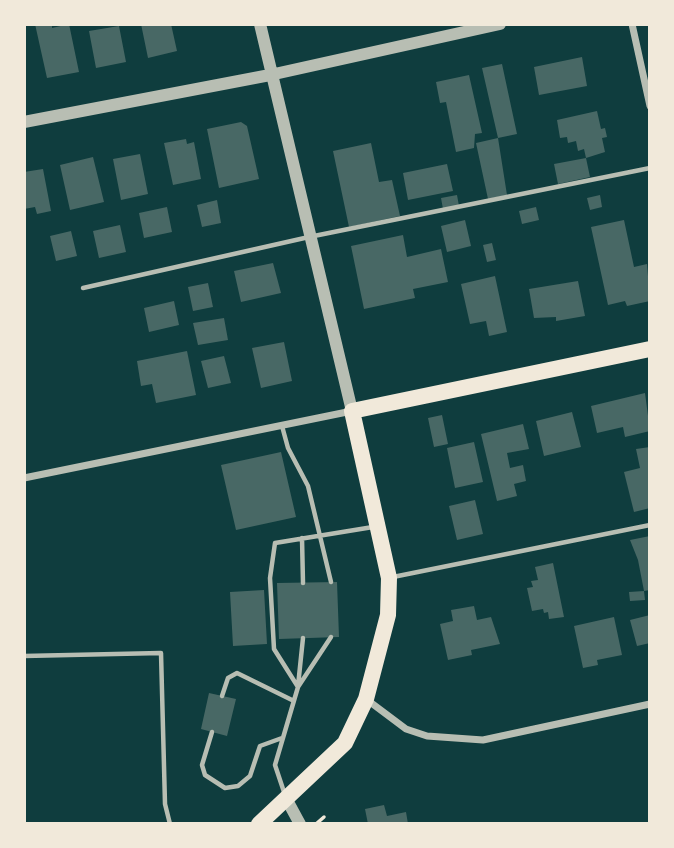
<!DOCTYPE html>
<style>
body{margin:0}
#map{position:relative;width:674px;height:848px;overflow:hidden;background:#0f3d3e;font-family:"Exo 2",sans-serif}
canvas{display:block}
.frame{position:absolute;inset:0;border:26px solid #f1e9da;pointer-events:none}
</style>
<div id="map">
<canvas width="674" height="848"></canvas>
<div class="frame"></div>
</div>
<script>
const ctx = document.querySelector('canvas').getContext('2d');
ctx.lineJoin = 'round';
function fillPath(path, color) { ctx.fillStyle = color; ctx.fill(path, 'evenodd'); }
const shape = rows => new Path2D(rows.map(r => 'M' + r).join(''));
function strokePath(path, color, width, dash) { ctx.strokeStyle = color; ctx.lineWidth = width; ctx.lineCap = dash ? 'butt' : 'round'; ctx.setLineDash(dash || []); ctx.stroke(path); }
const building = shape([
 [35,24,52,24,52,28,69,24,79,72,47,78],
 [141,24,171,24,177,51,148,58],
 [119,26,126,62,96,68,89,31],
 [582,57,587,86,539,95,534,67],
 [502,64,517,134,498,138,482,68],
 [469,75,482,133,475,134,474,148,456,152,446,102,440,103,436,82],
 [597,111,601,129,605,128,607,137,602,138,605,152,586,158,584,149,578,151,576,141,568,143,567,137,560,138,557,120],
 [241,122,247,126,259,179,219,188,207,129],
 [498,138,507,195,488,199,476,143],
 [186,139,187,144,194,142,201,179,173,185,164,143],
 [371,143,379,182,392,180,400,216,349,227,333,151],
 [140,154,148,194,121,200,113,159],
 [93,157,104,202,70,210,60,165],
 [586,158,590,177,558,184,554,164],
 [447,164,453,191,408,200,403,173],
 [43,169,51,211,37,214,35,207,24,209,24,172],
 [457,195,459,206,443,209,441,198],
 [600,195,602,207,590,210,587,198],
 [217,200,221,223,202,227,197,205],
 [167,207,172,232,144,238,139,213],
 [536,207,539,220,522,224,519,211],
 [465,220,471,246,447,252,441,226],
 [624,220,634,267,647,264,650,301,627,306,625,301,608,305,591,227],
 [120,225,126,252,99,258,93,231],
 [71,231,77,256,56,261,50,236],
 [403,235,407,257,441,249,448,282,413,289,415,298,364,309,351,246],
 [492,243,496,260,487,262,483,245],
 [273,263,281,293,241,302,234,271],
 [495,276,507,332,489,336,486,321,470,324,461,284],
 [578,281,585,316,556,321,556,317,534,318,529,289],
 [208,283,213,307,193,311,188,287],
 [174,301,179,325,149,332,144,308],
 [224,318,228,340,198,345,193,323],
 [284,342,292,381,261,388,252,348],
 [187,351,196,395,156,403,152,384,141,386,137,361],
 [224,356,231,383,208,388,201,361],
 [645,393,650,431,625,437,623,427,597,433,591,406],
 [572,412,581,447,544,456,536,421],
 [442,415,448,444,434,447,428,418],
 [523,424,529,449,507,453,510,468,523,465,526,481,514,484,517,496,497,501,481,434],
 [474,442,483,482,455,488,447,448],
 [650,447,650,508,634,512,624,472,640,468,636,449],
 [281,452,296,517,236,530,221,465],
 [475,500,483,534,457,540,449,506],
 [650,536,650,590,644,591,645,600,630,601,629,592,644,591,638,560,630,540],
 [553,563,564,617,549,619,548,612,544,613,543,609,532,611,527,588,533,587,531,581,538,580,535,567],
 [337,582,339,637,279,639,277,583],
 [264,590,267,644,233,646,230,592],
 [474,606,477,620,491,617,500,644,471,650,472,655,448,660,440,624,453,621,451,610],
 [650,615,650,643,637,646,630,620],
 [614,617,622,655,597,660,598,665,583,668,574,626],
 [209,693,236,699,227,736,201,729],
 [384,805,387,816,406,812,408,824,368,824,365,809]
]);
const path = shape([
 [316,824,324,817]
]);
const service = shape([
 [83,288,309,237,650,168],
 [282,426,288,448,308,486,331,582],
 [302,538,303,583],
 [393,577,650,525],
 [24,656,161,653,165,804,170,824],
 [298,686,303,638],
 [298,687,331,637],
 [222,696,228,678,237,673,294,701],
 [212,732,202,765,205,775,225,788,238,786,250,776,260,746,282,738],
 [285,795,275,765,298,687,274,649,270,578,275,543,373,527]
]);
const minor = shape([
 [632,24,650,106],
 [24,478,352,411],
 [366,699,406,729,427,736,483,740,650,704]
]);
const tertiary = shape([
 [260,24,352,411],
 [24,122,270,75,500,24],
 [287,800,300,824]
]);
const primary = shape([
 [259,824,345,743,366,699,388,615,389,578,352,411,650,349]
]);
fillPath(building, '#486865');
strokePath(path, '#f1e9da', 3.5);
strokePath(service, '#b8beb3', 4.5);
strokePath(minor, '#b8beb3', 7);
strokePath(tertiary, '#b8beb3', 12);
strokePath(primary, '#f1e9da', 16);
</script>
